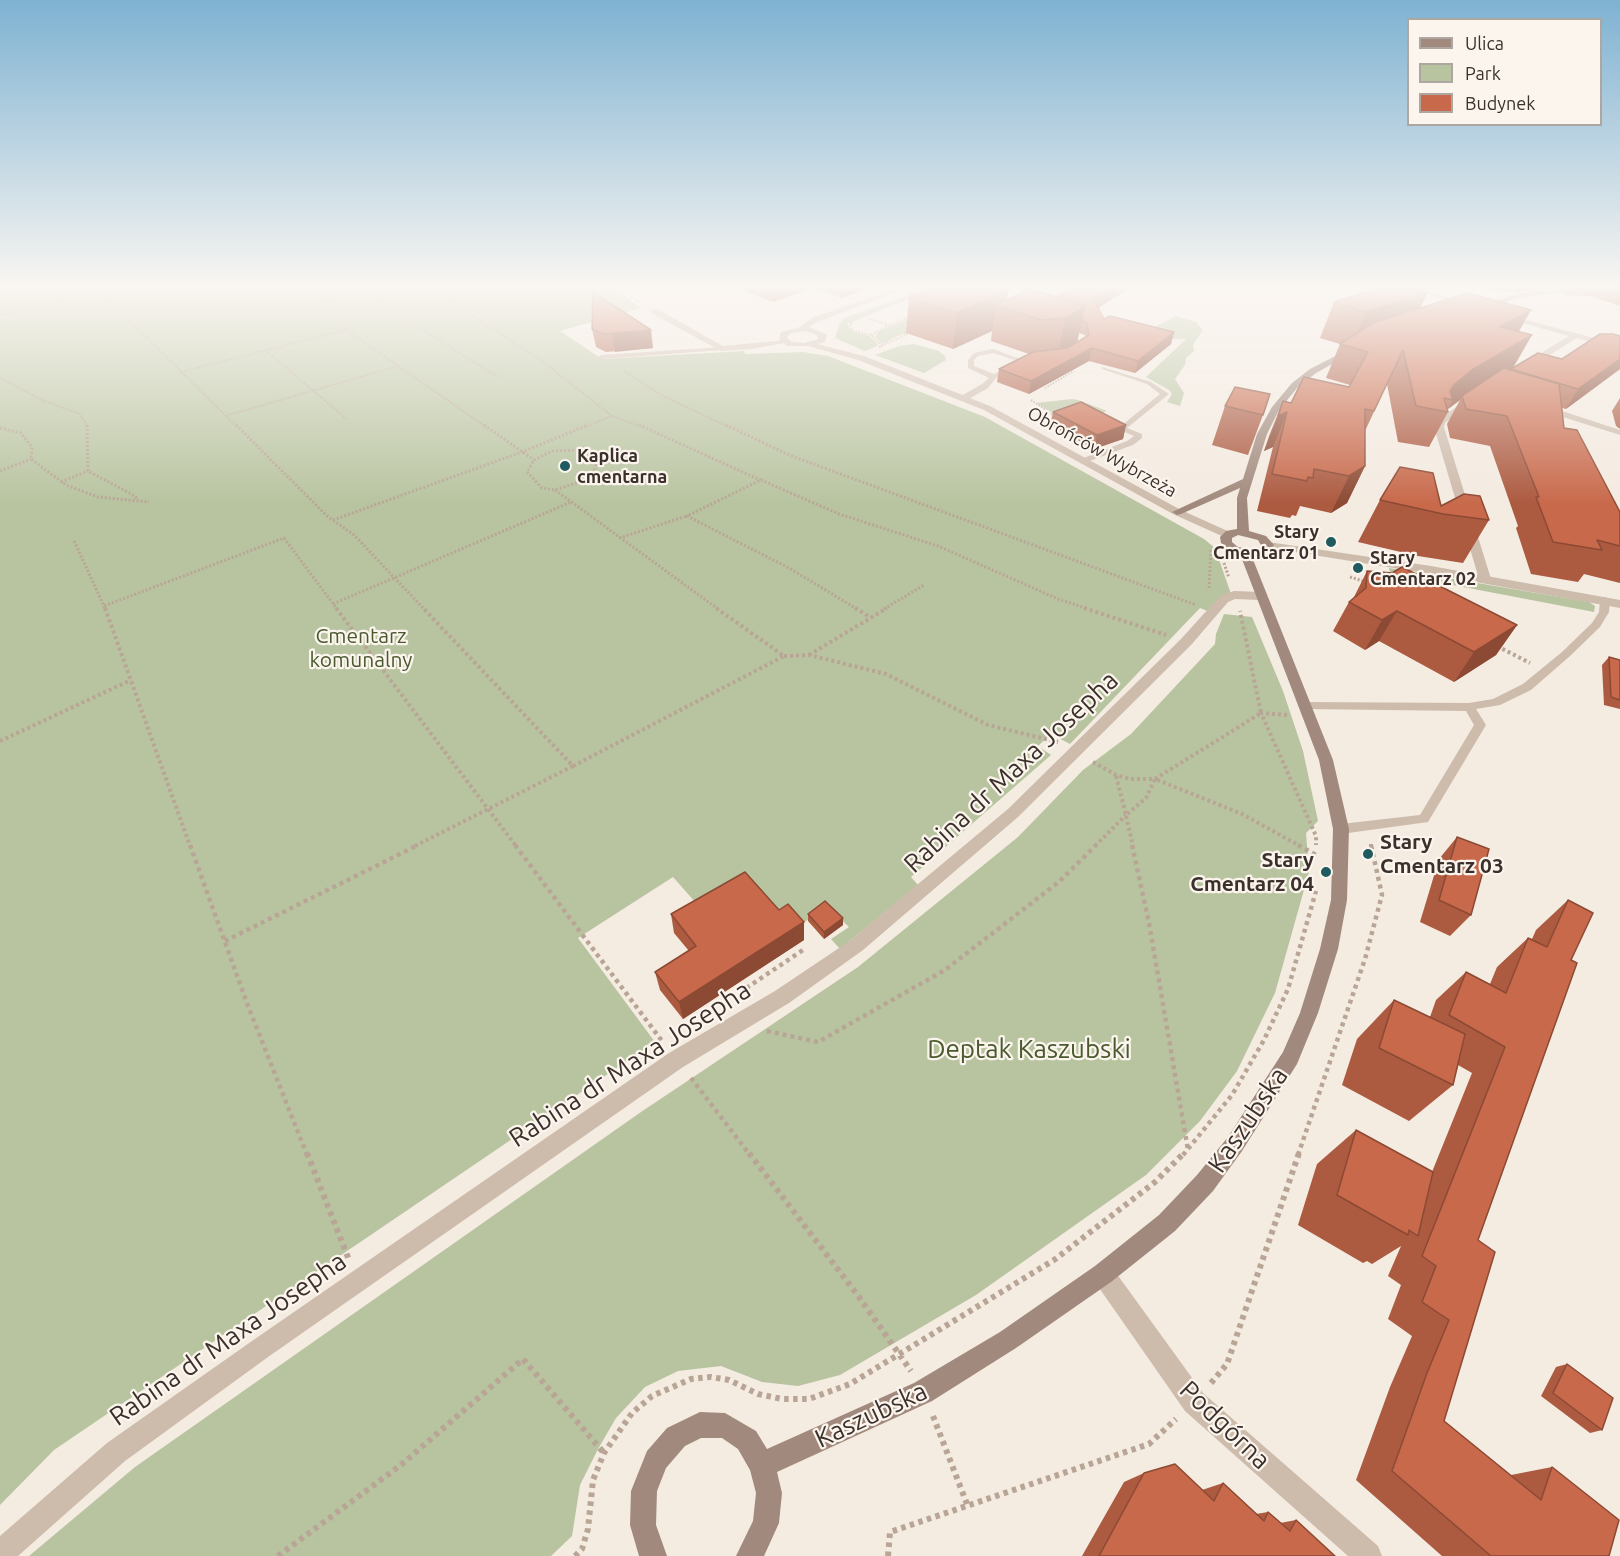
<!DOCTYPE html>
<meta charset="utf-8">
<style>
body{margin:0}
#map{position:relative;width:1620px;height:1556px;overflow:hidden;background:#f4ebe1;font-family:Ubuntu,sans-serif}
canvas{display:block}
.legend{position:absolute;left:1407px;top:18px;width:195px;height:108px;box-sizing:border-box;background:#fbf5ee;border:2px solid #aea6a0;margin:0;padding:8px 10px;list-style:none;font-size:18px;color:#3b302b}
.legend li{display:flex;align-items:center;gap:12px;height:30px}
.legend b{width:30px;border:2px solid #aea6a0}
</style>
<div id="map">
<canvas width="1620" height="1556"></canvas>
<ul class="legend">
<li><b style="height:8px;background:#a18a7d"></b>Ulica</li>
<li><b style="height:16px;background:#b8c4a0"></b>Park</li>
<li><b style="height:16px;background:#c8694b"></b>Budynek</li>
</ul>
</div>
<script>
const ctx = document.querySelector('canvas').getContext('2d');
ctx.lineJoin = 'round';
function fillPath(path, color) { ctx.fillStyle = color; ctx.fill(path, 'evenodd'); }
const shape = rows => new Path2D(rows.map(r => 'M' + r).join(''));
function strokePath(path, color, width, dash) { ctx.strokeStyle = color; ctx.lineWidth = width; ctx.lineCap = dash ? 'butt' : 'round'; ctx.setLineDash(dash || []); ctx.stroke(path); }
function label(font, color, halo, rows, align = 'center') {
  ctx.font = font + ' Ubuntu,sans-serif'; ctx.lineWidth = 4.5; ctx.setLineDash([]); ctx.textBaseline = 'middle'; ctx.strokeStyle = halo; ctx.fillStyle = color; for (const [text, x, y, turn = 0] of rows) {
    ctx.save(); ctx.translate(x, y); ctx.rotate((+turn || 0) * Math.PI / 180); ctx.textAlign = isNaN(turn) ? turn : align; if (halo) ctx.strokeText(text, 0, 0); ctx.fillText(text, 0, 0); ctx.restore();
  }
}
const green = shape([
 [0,286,611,286,641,308,560,331,602,359,744,351,745,354,803,352,828,356,985,417,1204,539,1215,548,1231,594,1210,612,1200,608,1070,744,1051,734,1038,746,1051,755,911,877,918,885,840,949,831,939,849,927,828,907,824,908,795,929,704,912,673,877,578,938,655,1042,54,1450,0,1505],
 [926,286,939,287,847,324,853,332,870,336,878,344,877,346,865,351,835,338,839,325,844,318,907,296,905,294],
 [1176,316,1196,322,1203,330,1193,345,1194,351,1186,358,1185,365,1175,379,1184,393,1180,406,1167,402,1172,394,1169,390,1146,377,1186,339,1171,339,1143,333],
 [909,319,929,321,882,344,875,337,878,332],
 [914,344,939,351,945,356,946,360,924,373,875,355,899,346],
 [1072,399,1078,400,1107,411,1101,413,1069,408,1051,412,1036,403],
 [1389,568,1589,602,1595,606,1594,612,1390,573],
 [1224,614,1252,617,1283,691,1303,751,1318,821,1306,833,1309,872,1275,993,1237,1071,1200,1121,1146,1175,976,1295,840,1375,798,1386,762,1382,721,1366,678,1371,645,1387,616,1418,598,1449,580,1485,572,1536,551,1556,29,1556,135,1467,641,1112,858,967,1018,837,1083,770,1131,734,1215,644,1216,634]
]);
const pathFar4 = shape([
 [95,286,237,427],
 [283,286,486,427],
 [427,286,542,361,612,416,643,427],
 [616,286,640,303],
 [1028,291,1039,286],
 [371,293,421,329,498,377],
 [311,306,400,286],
 [0,315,101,294],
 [868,318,890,326],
 [852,323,850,325,853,331,872,335],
 [882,346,872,336,874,333,911,316],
 [879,347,908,334,904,333,909,331],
 [265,350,348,420],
 [624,371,663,396,729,427],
 [181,372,345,330],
 [0,378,42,400,80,414,88,427],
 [1045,388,1074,371],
 [1031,400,1055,416],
 [225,416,398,366],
 [585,427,612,416]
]);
const pathFar3 = shape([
 [87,425,88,471,135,496,138,501],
 [236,425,327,516,354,535,424,609],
 [484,425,534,460],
 [639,425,760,480],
 [726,425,789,455,1196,605],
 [0,428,21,433,32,447,31,459,66,485,98,497,149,502],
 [583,450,596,461,594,471,576,483,555,490,542,488,527,472,534,460,552,451,583,450],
 [0,471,31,459],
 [61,482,88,471],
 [555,490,718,609],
 [333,520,522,452,588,425],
 [619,538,687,516],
 [74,541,104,606,284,538,337,609],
 [1224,563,1229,578],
 [1350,577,1366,582],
 [1209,588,1211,550],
 [333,604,571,502],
 [104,606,105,609],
 [857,609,789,568,687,516,761,480,839,514,938,546,1058,599,1088,609],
 [884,609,924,585]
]);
const pathFar2 = shape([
 [105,608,190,846],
 [336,608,516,846],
 [855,608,870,617],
 [1084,608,1166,635],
 [1497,646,1530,663],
 [809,655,887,608],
 [784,656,809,655,886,674,988,725,1058,742],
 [1287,715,1261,713,1316,836,1316,845],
 [0,741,131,680],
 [1093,762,1116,775,1130,779,1155,779,1261,713,1240,611],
 [573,766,784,656,716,608],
 [1116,776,1126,815,1146,798,1155,779,1242,814,1300,846],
 [1126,816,1133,846],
 [1371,844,1371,846],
 [415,846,573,766,423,608],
 [1095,846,1126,815]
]);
const pathFar1 = shape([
 [190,845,248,1006,307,1155],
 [515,845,662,1041],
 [1132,845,1149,923,1188,1150],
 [1298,845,1316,855],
 [225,941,418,845],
 [733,997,806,948],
 [767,1031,818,1042,945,970,1060,881,1096,845],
 [691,1078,750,1155],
 [1183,1155,1232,1095,1264,1040,1288,989,1316,891],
 [1298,1155,1365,959,1382,895,1371,845]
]);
const path = shape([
 [307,1153,349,1260],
 [749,1153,859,1297,911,1371],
 [1211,1383,1227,1364,1299,1153],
 [933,1416,967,1504],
 [278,1556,401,1465,523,1359,604,1453],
 [575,1556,582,1549,588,1529,593,1480,604,1453,632,1413,652,1396,691,1379,711,1377,729,1380,758,1394,782,1399,809,1399,850,1384,1054,1260,1155,1182,1184,1153],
 [888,1556,890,1532,1149,1444,1176,1419]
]);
const service = shape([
 [721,347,723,348,723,350,601,359,598,357,601,355,721,347],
 [993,349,1026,361,1023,363,993,353,978,356,974,360,974,366,994,374,1008,366,1013,367,996,378,988,388,967,400,961,400,961,396,982,384,989,378,968,368,968,360,974,353,993,349],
 [1102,367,1151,382,1169,394,1127,428,1142,434,1142,438,1133,445,1084,463,1081,463,1081,459,1127,441,1134,436,1111,426,1115,424,1121,426,1160,394,1147,384,1102,369,1102,367],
 [1547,408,1553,408,1620,430,1620,435,1547,412,1547,408],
 [1605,597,1610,600,1609,612,1600,627,1570,656,1531,690,1500,705,1476,709,1486,725,1428,822,1341,834,1337,832,1335,829,1337,826,1341,824,1420,815,1474,725,1466,711,1304,709,1298,705,1300,702,1469,703,1493,699,1523,684,1562,652,1592,623,1599,612,1600,600,1605,597]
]);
const minor = shape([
 [1397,286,1409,286,1473,305,1469,307,1397,286],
 [651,309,657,309,723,346,786,340,790,342,752,349,721,351,651,313,651,309],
 [1504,314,1620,345,1620,350,1577,338,1532,366,1526,366,1526,362,1569,336,1504,318,1504,314],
 [1470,397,1473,398,1473,402,1445,423,1444,427,1491,579,1485,583,1479,579,1434,427,1438,420,1470,397],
 [1234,591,1260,592,1266,596,1260,600,1235,599,1228,602,1191,645,1018,817,863,950,789,1003,683,1067,268,1357,125,1461,18,1556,0,1556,0,1536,107,1443,252,1341,669,1053,775,991,851,940,1008,809,1181,639,1220,596,1234,591],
 [1103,1263,1111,1266,1203,1393,1378,1546,1382,1556,1348,1556,1185,1411,1095,1282,1092,1274,1095,1266,1103,1263]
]);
const tertiary = shape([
 [903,286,914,286,820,321,809,327,827,335,825,342,817,344,864,356,990,406,1181,510,1232,533,1232,537,1224,537,1173,514,984,410,858,360,808,346,787,346,779,339,781,332,798,328,814,317,903,286],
 [806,331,817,335,818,339,804,343,792,342,787,338,791,333,806,331],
 [1268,542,1431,566,1620,600,1620,608,1431,574,1264,547,1262,545,1268,542]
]);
const secondary = shape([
 [1590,286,1620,287,1522,297,1481,309,1477,307,1521,293,1590,286],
 [1347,350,1354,352,1316,373,1298,387,1279,410,1267,434,1247,498,1249,531,1266,536,1274,545,1271,551,1252,557,1333,760,1349,829,1347,900,1338,949,1318,1013,1297,1064,1242,1151,1213,1191,1175,1231,1111,1282,1016,1348,932,1401,777,1472,782,1493,779,1523,764,1556,736,1556,753,1521,756,1493,750,1470,738,1449,722,1438,701,1438,685,1446,666,1468,657,1491,656,1525,667,1556,639,1556,630,1525,631,1491,647,1451,667,1428,700,1412,725,1413,756,1431,767,1449,914,1383,1000,1332,1095,1266,1159,1215,1197,1175,1228,1137,1283,1052,1300,1013,1320,949,1331,900,1333,829,1319,760,1240,554,1230,551,1221,543,1220,537,1226,531,1237,529,1237,498,1240,488,1181,514,1177,515,1172,512,1243,479,1257,434,1272,407,1292,383,1310,369,1347,350],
 [1238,535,1258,540,1262,547,1252,550,1238,547,1232,542,1232,538,1238,535]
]);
const wall = shape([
 [730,286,873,286,842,298,812,288,773,302],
 [1075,286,1133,286,1098,308,1104,319,1174,332,1171,344,1135,373,1089,361,1029,394,997,382,999,369,1029,354,991,341,992,331,953,349,906,333,909,298,1007,300,1056,297],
 [1079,333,1085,335,1085,338,1077,342],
 [1254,286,1276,286,1267,290],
 [1435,286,1565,286,1517,292],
 [1567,286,1620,286,1620,306,1590,296,1562,295],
 [593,292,653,348,606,352,596,347,592,329],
 [1334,302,1420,308,1519,332,1513,367,1562,359,1620,336,1620,369,1566,409,1562,408,1564,428,1620,512,1620,583,1584,574,1578,582,1531,574,1516,528,1518,526,1490,446,1450,438,1447,424,1460,400,1448,409,1448,412,1429,447,1398,442,1387,384,1365,431,1365,466,1347,503,1331,513,1300,506,1296,516,1292,515,1290,518,1257,511,1273,447,1264,451,1269,436,1283,401,1291,403,1349,387,1350,385,1326,378,1340,344,1320,338],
 [1620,398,1620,429,1616,426,1612,411],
 [1225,406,1263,415,1248,455,1212,445],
 [1053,412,1126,425,1123,439,1094,449,1050,425],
 [1380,500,1441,506,1489,520,1463,563,1418,556,1358,542],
 [1367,571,1517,625,1496,655,1454,682,1379,641,1365,650,1333,631,1349,602,1353,599],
 [1609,657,1620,660,1620,709,1604,705,1602,665],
 [1457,837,1471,915,1450,936,1420,922,1439,859],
 [1568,900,1571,960,1478,1240,1444,1421,1511,1475,1552,1467,1609,1556,1442,1556,1356,1480,1390,1387,1412,1336,1388,1319,1401,1285,1388,1276,1401,1246,1372,1264,1367,1261,1363,1263,1298,1225,1317,1164,1356,1130,1432,1172,1472,1073,1458,1065,1453,1085,1409,1121,1342,1085,1357,1039,1394,1000,1430,1017,1436,1000,1466,972,1490,984,1497,967,1528,938,1532,939,1536,930],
 [779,910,804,940,683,1019,660,990,655,972,689,951,674,933,671,914],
 [808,914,843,918,843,925,824,939,808,921],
 [1567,1364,1602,1430,1590,1433,1541,1396,1556,1367],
 [1144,1473,1202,1490,1223,1483,1256,1514,1268,1512,1280,1523,1296,1520,1335,1556,1082,1556,1124,1482]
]);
const shadedWall = shape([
 [773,286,812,286,812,288,773,302],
 [842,286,873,286,842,298],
 [1116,286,1133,286,1091,312,1094,300],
 [1268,286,1276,286,1267,290],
 [1520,286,1565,286,1517,292],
 [1008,291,1006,308,996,305,992,331,953,349,957,313],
 [1428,292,1411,327,1351,348,1366,312],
 [1084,308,1077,344,1058,354,1065,318],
 [1531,310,1513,342,1500,327],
 [651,330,653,348,615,352,612,333],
 [1174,332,1171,344,1135,373,1138,361],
 [1532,335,1513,368,1462,396,1460,400,1448,409,1453,400,1447,399,1455,384,1472,370],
 [1092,348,1089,361,1029,394,1031,381],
 [1620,359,1620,369,1566,409,1578,389],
 [1287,412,1273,447,1264,451,1278,416],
 [1126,425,1123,439,1094,449,1097,435],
 [1365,466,1347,503,1331,513,1349,476],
 [1397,611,1379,641,1365,650,1382,620],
 [1517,625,1496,655,1454,682,1474,652],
 [843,918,843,925,824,939,824,932],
 [804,922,804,940,683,1019,679,1002]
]);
const building = shape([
 [937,286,993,286,1008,291,957,313,909,298,937,286],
 [1076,286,1116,286,1094,300,1104,319,1110,316,1174,332,1138,361,1092,348,1031,381,999,369,1033,352,1067,348,1089,335,1087,323,1082,321,1084,305,1056,297,1076,286],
 [1386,286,1409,286,1428,292,1366,312,1334,302,1386,286],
 [1030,289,1084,305,1084,308,1065,318,1042,320,996,305,1030,289],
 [593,292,651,330,603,334,592,329,593,292],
 [1468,293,1531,310,1500,327,1532,335,1472,370,1455,384,1450,391,1453,400,1444,398,1448,412,1416,406,1403,350,1374,411,1365,409,1365,466,1349,476,1314,469,1313,478,1308,477,1307,481,1272,474,1287,412,1278,416,1283,401,1291,403,1304,377,1349,387,1368,352,1340,344,1373,323,1468,293],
 [1600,334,1613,334,1620,336,1620,359,1578,389,1511,369,1538,353,1562,359,1600,334],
 [1504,368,1559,384,1564,428,1577,430,1620,512,1620,546,1597,540,1602,550,1553,542,1536,497,1539,497,1507,416,1466,409,1462,396,1504,368],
 [1235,387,1270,394,1263,415,1225,406,1235,387],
 [1081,402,1126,425,1097,435,1053,412,1081,402],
 [1400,467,1433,473,1441,506,1464,494,1480,496,1489,520,1443,514,1380,500,1400,467],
 [1402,567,1517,625,1474,652,1397,611,1382,620,1349,602,1366,588,1367,571,1392,573,1402,567],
 [1609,657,1620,660,1620,700,1611,697,1609,657],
 [1457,837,1489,849,1471,915,1439,900,1457,837],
 [745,872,779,910,788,904,804,922,679,1002,655,972,696,946,671,914,745,872],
 [1568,900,1593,913,1571,960,1577,963,1478,1240,1495,1252,1444,1421,1541,1500,1552,1467,1619,1520,1609,1556,1491,1556,1392,1471,1427,1373,1449,1320,1422,1302,1436,1266,1422,1256,1505,1047,1449,1015,1466,972,1506,993,1528,938,1547,947,1568,900],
 [825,901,843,918,824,932,808,914,825,901],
 [1394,1000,1465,1034,1453,1085,1379,1048,1394,1000],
 [1356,1130,1433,1172,1418,1236,1409,1230,1408,1235,1337,1195,1356,1130],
 [1567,1364,1613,1398,1602,1430,1553,1393,1567,1364],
 [1175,1464,1214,1501,1223,1483,1264,1521,1268,1512,1290,1531,1296,1520,1335,1556,1099,1556,1144,1473,1175,1464]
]);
const markers = [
 [565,466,6,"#1f5a5e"],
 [1331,542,6,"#1f5a5e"],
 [1358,568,6,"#1f5a5e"],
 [1368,854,6,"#1f5a5e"],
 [1326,872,6,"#1f5a5e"]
];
const farStreetnames = [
 ["Obrońców Wybrzeża",1102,452,29]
];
const farPoinames = [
 ["Kaplica",577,456],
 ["cmentarna",577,477],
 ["Stary",1319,532,"right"],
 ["Cmentarz 01",1319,553,"right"],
 ["Stary",1370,558],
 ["Cmentarz 02",1370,579]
];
const parkNames = [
 ["Cmentarz",361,636],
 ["komunalny",361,660]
];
const poiNames = [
 ["Stary",1380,842],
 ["Cmentarz 03",1380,866],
 ["Stary",1314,860,"right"],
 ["Cmentarz 04",1314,884,"right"]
];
const nearStreetnames = [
 ["Rabina dr Maxa Josepha",1011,772,-43],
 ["Rabina dr Maxa Josepha",630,1064,-33],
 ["Kaszubska",1248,1120,-56],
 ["Rabina dr Maxa Josepha",228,1339,-35],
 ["Kaszubska",871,1415,-25],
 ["Podgórna",1225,1425,44]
];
const nearParknames = [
 ["Deptak Kaszubski",1029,1049]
];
fillPath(green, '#b8c4a0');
strokePath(pathFar4, '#b9a596', 2, [1.5, 1.5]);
strokePath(pathFar3, '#b9a596', 3, [2, 2]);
strokePath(pathFar2, '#b9a596', 4, [3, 3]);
strokePath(pathFar1, '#b9a596', 4.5, [4, 4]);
strokePath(path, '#b9a596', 6, [4.5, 4.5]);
fillPath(service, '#cdbbac');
fillPath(minor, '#cdbbac');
fillPath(tertiary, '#cdbbac');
fillPath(secondary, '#a18a7d');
fillPath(wall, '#ac5a40');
fillPath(shadedWall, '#8c4a34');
fillPath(building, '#c8694b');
strokePath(building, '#8c4a34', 1.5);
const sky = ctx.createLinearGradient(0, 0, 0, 504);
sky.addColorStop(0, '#7eb2d2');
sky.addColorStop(0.57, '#faf6f2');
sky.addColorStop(1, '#faf6f200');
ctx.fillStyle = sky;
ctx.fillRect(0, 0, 1620, 504);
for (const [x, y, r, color] of markers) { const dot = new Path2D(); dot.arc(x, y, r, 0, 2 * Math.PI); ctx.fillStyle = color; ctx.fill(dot); strokePath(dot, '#fbf5ee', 2); }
label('18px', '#3b302b', '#fbf5ee', farStreetnames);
label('bold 18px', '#3b302b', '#fbf5ee', farPoinames, 'left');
label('21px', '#4a5a2e', '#fbf5ee', parkNames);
label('bold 21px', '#3b302b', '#fbf5ee', poiNames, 'left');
label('26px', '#3b302b', '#fbf5ee', nearStreetnames);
label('26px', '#4a5a2e', '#fbf5ee', nearParknames);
</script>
